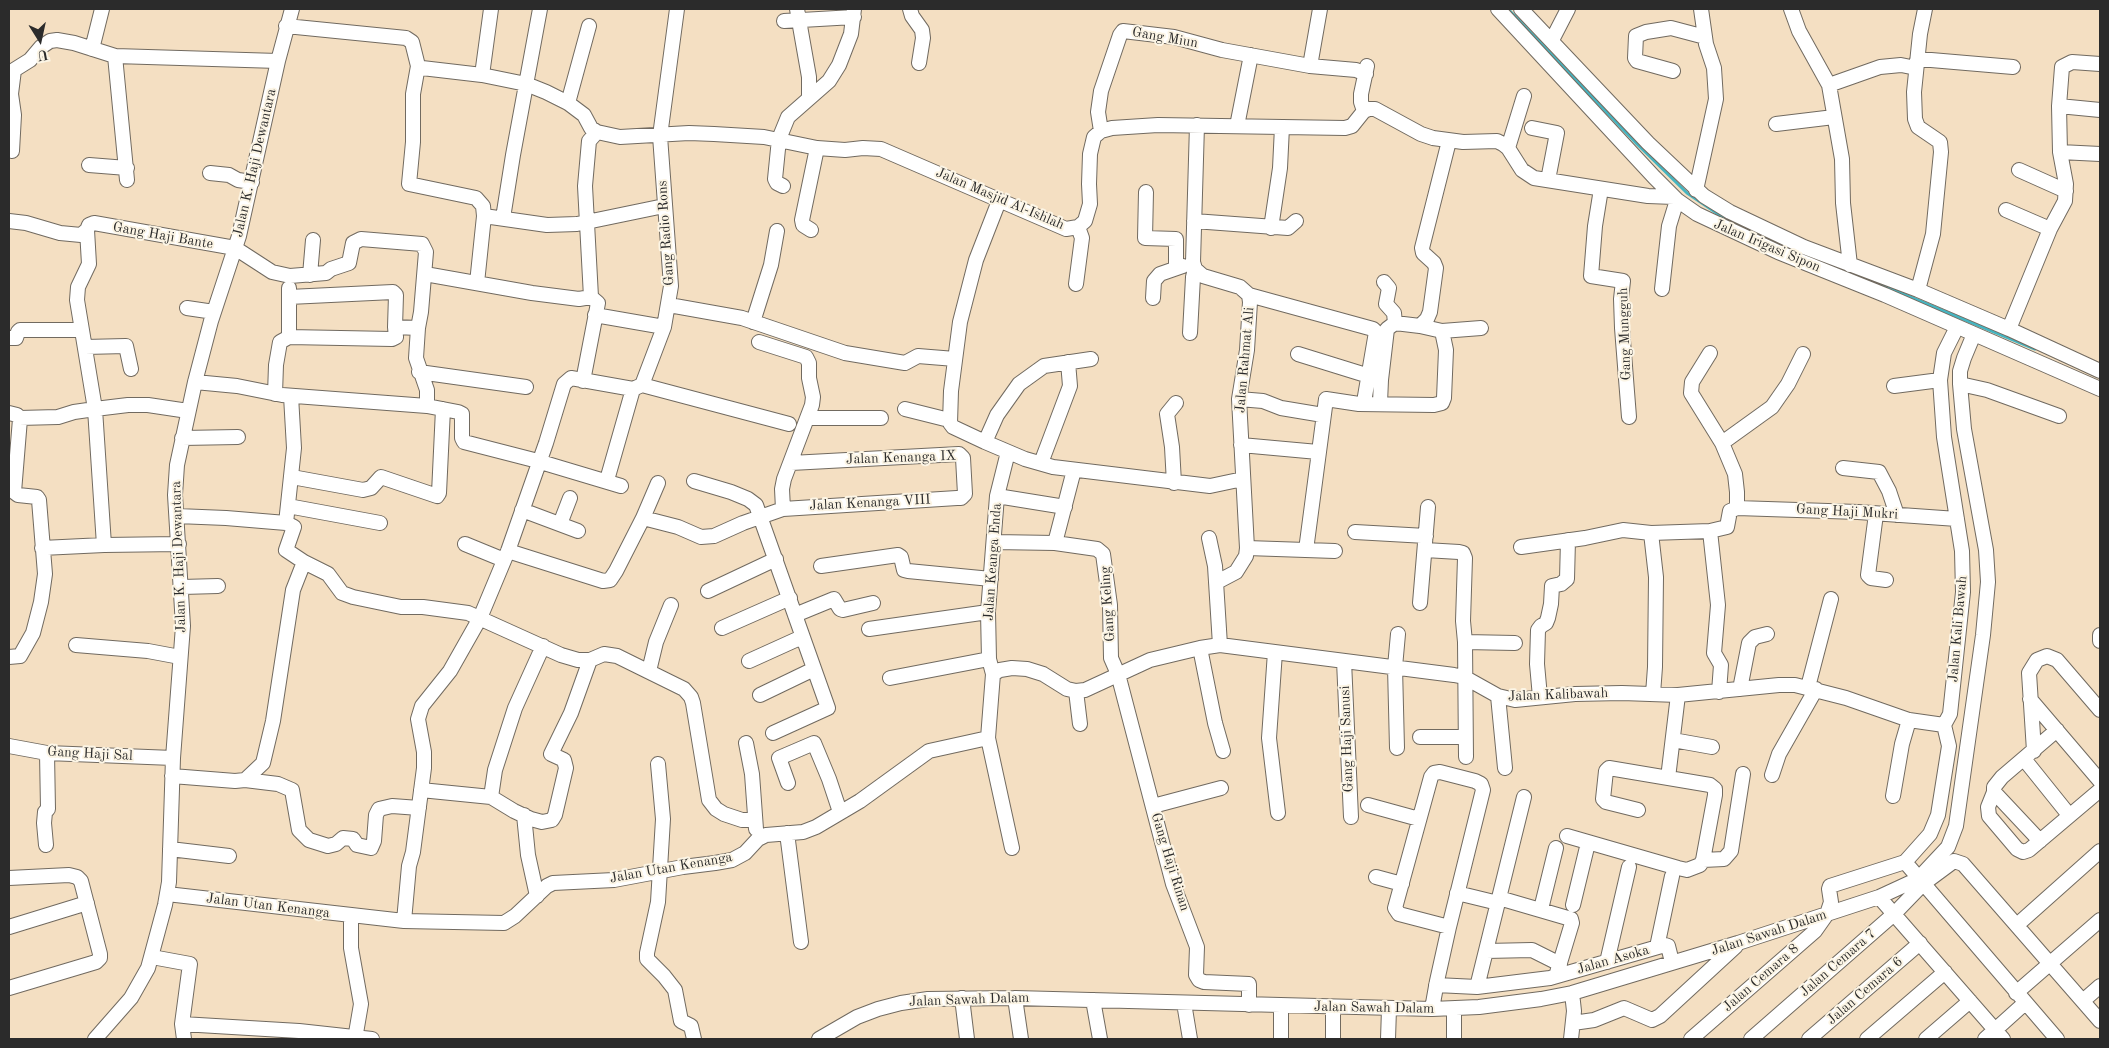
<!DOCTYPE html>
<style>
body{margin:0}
#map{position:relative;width:2109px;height:1048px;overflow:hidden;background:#f4dfc2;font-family:"Old Standard TT",serif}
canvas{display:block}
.frame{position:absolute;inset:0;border:10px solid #2b2b2b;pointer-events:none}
.north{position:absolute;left:15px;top:15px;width:50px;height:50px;-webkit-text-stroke:4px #fcf5e5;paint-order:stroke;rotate:170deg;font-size:14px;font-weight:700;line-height:20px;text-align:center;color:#2b2b2b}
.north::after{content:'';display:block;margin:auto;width:18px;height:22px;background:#2b2b2b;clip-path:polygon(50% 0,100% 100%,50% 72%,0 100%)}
</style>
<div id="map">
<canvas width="2109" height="1048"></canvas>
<div class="frame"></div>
<div class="north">U</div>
</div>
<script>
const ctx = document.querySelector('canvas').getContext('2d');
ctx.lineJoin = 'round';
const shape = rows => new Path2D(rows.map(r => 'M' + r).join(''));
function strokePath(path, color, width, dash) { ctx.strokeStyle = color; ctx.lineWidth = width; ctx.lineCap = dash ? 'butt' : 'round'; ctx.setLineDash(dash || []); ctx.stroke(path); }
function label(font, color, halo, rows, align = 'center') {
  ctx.font = font + ' "Old Standard TT",serif'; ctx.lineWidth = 4; ctx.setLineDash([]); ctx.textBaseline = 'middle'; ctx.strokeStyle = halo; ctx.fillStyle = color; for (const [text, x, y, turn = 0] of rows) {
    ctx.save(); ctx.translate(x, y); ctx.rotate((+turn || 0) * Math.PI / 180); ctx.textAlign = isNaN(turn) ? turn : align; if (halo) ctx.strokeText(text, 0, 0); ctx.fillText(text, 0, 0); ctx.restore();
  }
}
const stream = shape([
 [1508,9,1637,144,1687,193,1721,216,1774,240],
 [1831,264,2035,349]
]);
const minor = shape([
 [797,9,809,77,809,95],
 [910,9,912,16,922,30,923,38,919,63],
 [1498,9,1654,177,1677,200,1697,214,1778,252,1885,295,2100,389],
 [1521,9,1648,143,1704,196,1730,212,1804,247,1918,290,2009,329,2100,371],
 [1791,9,1799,31,1829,85,1842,159,1843,203,1850,265],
 [784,21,854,17],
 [286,26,406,38,412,42,418,66,422,68,482,75,526,84,546,92,568,103,584,115,591,128,597,132,620,137,689,133,714,134,764,137,817,148,845,150,863,148,881,149,1066,229,1078,227,1085,221,1090,204,1089,184,1090,154,1094,137,1101,131,1112,128,1158,125,1345,128,1352,126,1364,111,1369,109,1375,109,1421,134,1433,138,1463,142,1497,141,1503,144,1508,148,1522,170,1534,178,1648,196,1674,197],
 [1552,40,1568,9],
 [92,49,102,9],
 [115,56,127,180],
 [1917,60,1931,60,2013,67],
 [418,66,413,94,413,142,409,184,476,198,483,206,484,216,547,225,577,224,664,206],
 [1310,66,1320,9],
 [1673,71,1637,61,1635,58,1636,36,1646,32,1671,28,1705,37],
 [482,75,491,9],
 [1829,85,1880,67,1901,65,1916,68],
 [568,103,589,26],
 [2059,106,2100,110],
 [1364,111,1361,102,1361,94,1367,66],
 [1776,124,1834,117],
 [1197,125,1193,262,1195,269,1203,276,1240,287,1249,295,1250,302,1247,350,1239,399,1247,548,1246,556,1236,572,1217,582],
 [1237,126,1251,55],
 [1532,128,1557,133,1548,180],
 [1101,131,1098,112,1101,91,1120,35,1123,31,1174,37,1222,50,1310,66,1356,70,1366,74],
 [1508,148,1524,96],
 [12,151,14,115,11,94,14,70,30,60,41,47,50,41,57,40,74,43,115,56,278,61],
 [2060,152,2100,154],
 [89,165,127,168],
 [2019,170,2066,191],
 [210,173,229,175,238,180,252,182],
 [783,186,777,183,775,179,779,139,788,117,829,81,839,65,851,34,854,9],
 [1601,189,1595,226,1591,276,1623,281,1621,299,1622,328,1629,417],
 [1696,190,1716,99,1714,68,1706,44,1701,9],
 [1146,192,1145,238,1176,239,1176,268],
 [999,201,976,260,960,322,951,391,950,423,953,427,985,442,997,415,1019,384,1044,366,1091,359],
 [2006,210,2050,229],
 [503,218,513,155,540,9],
 [9,221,26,223,60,233,81,235,87,230,89,225,94,223,235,248,272,272,290,276,326,273,331,269,349,263,353,243,361,239,422,244,426,252,421,312,418,328],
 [1194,221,1288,228,1296,221],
 [1271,228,1280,168,1282,127],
 [811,230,803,225,802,220,817,148],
 [425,274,532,293,579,299,591,297,585,186,589,141,597,132],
 [310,275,313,240],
 [1384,282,1389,288,1386,304,1394,313,1395,323],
 [477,283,484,216],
 [1076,284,1082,238,1078,227],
 [1662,289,1669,226,1677,200],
 [1918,290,1933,234,1941,152,1940,142,1918,127,1915,119,1914,92,1920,34,1925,9],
 [1249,295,1373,329,1376,332,1364,402],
 [289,297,393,292,396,295,395,327],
 [1153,298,1154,281,1160,274,1183,266],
 [669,305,742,318,845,353,905,363,918,356,955,359],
 [187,308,214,312],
 [595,315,664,327],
 [753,322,771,265,777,231],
 [1420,326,1442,331,1481,328],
 [2009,329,2050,229,2065,201,2066,184,2060,152,2059,106,2062,67,2072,62,2100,64],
 [1190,333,1193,277,1195,269],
 [289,337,289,288],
 [9,338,16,338,18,332,20,330,82,330],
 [759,342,806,357,809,363,809,378,813,397,812,405,784,479,782,489,783,509],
 [85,347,126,346,131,369],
 [1710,353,1692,382,1691,393,1722,443,1735,474,1737,492,1737,508,1730,511,1727,527,1710,531,1718,605,1714,653,1721,665,1719,692],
 [1298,354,1369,376],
 [419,372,526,387],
 [583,381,598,303,591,297],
 [195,382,237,386,282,395,427,406,458,412,462,414,462,438,464,442,534,460,621,486],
 [1960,384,1987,390,2059,416],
 [642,385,789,424],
 [1894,386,1940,380],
 [275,394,276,365,280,342,289,337,392,339,396,337,395,327,418,328,416,358,427,390,427,406],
 [291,396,294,448,286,523,294,527,286,550,304,562,328,574,342,593,353,597,401,607,423,607,468,613,561,655,578,660,590,660,604,654,617,656,684,689,691,697,693,703,709,800,716,809,724,814,742,820,755,820],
 [1239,399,1263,401,1281,408,1323,415],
 [1380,403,1381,380,1387,329,1395,323,1420,326,1427,319,1430,312,1436,268,1434,263,1423,253,1422,248,1449,141],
 [905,409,949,420],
 [9,413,17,415,20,419,14,492,18,495,37,497,39,500,45,574,41,602,33,633,20,656,9,657],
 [19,418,58,417,74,412,95,409,77,300,78,287,89,264,87,230],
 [809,418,881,418],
 [182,438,238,437],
 [985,442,1025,459,1053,467,1210,486,1243,479],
 [1722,443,1772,407,1788,384,1803,354],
 [1241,445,1318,452],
 [1041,463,1070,386,1068,362],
 [1843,468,1879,472,1889,491,1897,515],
 [292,477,363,490,371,488,381,477,437,496,439,493,443,409],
 [607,480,633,389],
 [694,481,731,492,748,499,756,505,828,708,773,733],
 [1174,483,1172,447,1167,414,1176,403],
 [997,496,1065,507],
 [288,506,380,523],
 [1737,508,1858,512,1957,519],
 [522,510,578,531],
 [1876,514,1868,575,1871,578,1886,580],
 [177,516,226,518,286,523],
 [643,518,658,483],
 [560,524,570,498],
 [1355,532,1426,536],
 [1651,533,1656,577,1655,667,1653,694],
 [1209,538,1215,566,1220,645],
 [994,542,1055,543,1097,549,1103,554,1110,605,1111,658,1118,674,1173,884,1197,947,1196,975,1199,980,1204,982,1249,984,1249,1005],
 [1055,543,1074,470],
 [465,544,504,560],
 [104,545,95,409,128,405,148,405,188,411],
 [1521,547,1585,538,1623,530,1651,533,1710,531],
 [42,548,104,545,179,544],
 [1247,548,1335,551],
 [1306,550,1326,399,1359,404,1434,405,1442,403,1444,398,1446,350,1442,331],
 [1425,550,1459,552,1463,553,1465,558,1463,621,1465,642,1466,757],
 [508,551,603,581,610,580,616,571,643,518,678,527,701,537,714,536,743,523,783,509,957,498,961,498,965,494,963,458,959,454,791,463],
 [821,566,898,555,901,557,904,570,908,571,991,579],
 [182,587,218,586],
 [708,591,776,559],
 [1420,603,1428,507],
 [795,615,834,599,840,609,843,610,873,603],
 [722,628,790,598],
 [869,629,988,612],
 [2100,635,2100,641],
 [1465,642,1515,643],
 [76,645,148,651,180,657],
 [1200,648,1215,723,1223,751],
 [1275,652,1269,738,1278,813],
 [749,661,802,637],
 [1344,661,1351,817],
 [649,671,656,642,671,605],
 [993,674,989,659,988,612,997,496,1008,452],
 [890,678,989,659],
 [1808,687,1831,599],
 [1740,689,1749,643,1755,637,1767,634],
 [1076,691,1080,724],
 [760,695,814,669],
 [1498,696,1505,768],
 [1540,697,1537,664,1538,630,1541,626,1546,623,1548,618,1551,604,1552,586,1561,584,1567,579,1568,540],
 [2030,699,2100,781],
 [1420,737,1465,737],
 [988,738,1012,848],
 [1673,740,1712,747],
 [746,743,752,774,756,829],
 [9,746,47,753,173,758],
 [1397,748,1395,667,1398,634],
 [2034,751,2029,673,2037,660,2047,656,2057,660,2100,710],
 [2024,759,2069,815],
 [658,764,663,819,658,902,647,953,647,959,664,976,675,990,681,1021,691,1026,694,1039],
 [1772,775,1779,754,1816,689],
 [172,776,235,781,245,780,263,763,273,721,293,590,304,562],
 [1668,778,1678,695],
 [245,780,278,784,292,790,299,830,309,840,328,846,336,844,343,838,353,839,357,845,371,848,374,841,376,815,379,809,392,806,419,808],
 [788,783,779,758,814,743,829,779,840,812],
 [421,790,491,797,514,811,531,819,542,822,552,820,555,815,566,768,564,760,551,754,571,713,590,660],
 [1994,792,1988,807,1989,816,2017,849,2023,852,2029,850,2100,790],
 [1893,796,1902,744,1909,720],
 [491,797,495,770,515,708,543,646],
 [1368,805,1419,819],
 [1153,806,1221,788],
 [524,815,528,855,537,896],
 [787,833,801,942],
 [1567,836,1678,868,1687,870,1700,865,1703,860,1715,795,1715,789,1710,785,1609,768,1606,771,1603,799,1606,802,1638,810],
 [2040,841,1994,792,1994,787,2002,777,2057,730],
 [46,845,44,823,45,812,48,809,47,753],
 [170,849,229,856],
 [1703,860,1724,859,1731,851,1743,774],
 [1905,862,2057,1039],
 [1376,877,1402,884],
 [9,878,69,875,77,877,81,881,100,954,100,958,96,962,9,988],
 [1457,893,1498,903],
 [167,894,404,921,504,923,515,916,547,886,553,883,614,880,683,867,715,863,732,860,745,853,758,839,766,835,803,832,816,827,860,801,929,751,988,738,993,674,1000,670,1012,668,1027,669,1043,674,1067,689,1076,691,1085,690,1150,660,1200,648,1220,645,1454,675,1464,677,1498,696,1515,700,1575,694,1622,693,1678,695,1779,685,1795,685,1846,698,1909,720,1944,725],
 [1879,897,2003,1039],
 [1499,898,1571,919,1572,923,1556,976],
 [1573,905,1588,843],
 [1541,909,1556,848],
 [351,916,351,948,361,1004,355,1039],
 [404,921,409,866,413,852,424,768,424,752,418,719,422,706,450,671,480,618,508,551,546,443,564,384,571,378,633,389,642,385,664,327,671,286,660,136,677,9],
 [2017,925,2100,851],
 [9,927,87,903],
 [1657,947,1672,876],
 [1486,951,1532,950,1560,964],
 [152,957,190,964,182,1024,184,1039],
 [1607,962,1629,867],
 [1436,985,1477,987,1550,978,1665,945,1668,946,1672,962],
 [1477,987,1524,797],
 [2016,993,2100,920],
 [962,998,967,1039],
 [1015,998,1021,1039],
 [1093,1000,1100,1039],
 [2084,1000,2100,986],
 [1184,1003,1190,1039],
 [1281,1006,1281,1039],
 [1333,1007,1333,1039],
 [1432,1009,1437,981,1449,927,1483,790,1481,784,1475,781,1440,772,1434,773,1431,777,1395,908,1399,914,1449,927],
 [1454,1009,1454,1039],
 [1573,1023,1594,1020,1624,1008,1652,1020,1660,1016,1736,946],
 [182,1024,299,1031,372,1039],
 [95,1039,131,998,148,968,165,905,169,882,173,758,183,626,175,495,177,465,195,382,211,321,239,236,278,61,292,9],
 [819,1039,857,1017,878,1009,901,1003,928,999,1015,998,1432,1009,1479,1007,1541,999,1572,993,1738,943,1879,897,1918,879,1948,847,1956,826,1983,635,1988,582,1986,550,1964,429,1960,384,1960,371,1964,358,1974,334],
 [1388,1039,1389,1009],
 [1571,1039,1574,1011,1572,993],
 [1691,1039,1815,931,1827,914,1831,902,1829,889,1830,886,1905,862,1930,834,1938,815,1949,746,1944,725,1950,714,1963,592,1962,551,1944,437,1940,380,1944,353,1957,327],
 [1751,1039,1894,914,1923,884,1954,861,1963,864,2100,1021],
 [1809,1039,1920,943],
 [1867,1039,1945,972],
 [1926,1039,1970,1001],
 [1985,1039,2025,1003]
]);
const streetNames = [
 ["Gang Miun",1165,38,10],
 ["Jalan K. Haji Dewantara",255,163,-77],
 ["Jalan Masjid Al-Ishlah",1000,199,23],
 ["Gang Radio Rons",666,233,-94],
 ["Gang Haji Bante",163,236,10],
 ["Jalan Irigasi Sipon",1767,246,23],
 ["Gang Mungguh",1625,334,-92],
 ["Jalan Rahmat Ali",1245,360,-85],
 ["Jalan Kenanga IX",901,458,-2],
 ["Jalan Kenanga VIII",870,503,-3],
 ["Gang Haji Mukri",1847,512,3],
 ["Jalan K. Haji Dewantara",179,557,-92],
 ["Jalan Keanga Enda",993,562,-86],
 ["Gang Keling",1108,604,-94],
 ["Jalan Kali Bawah",1958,629,-85],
 ["Jalan Kalibawah",1558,695,-2],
 ["Gang Haji Sanusi",1347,739,-92],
 ["Gang Haji Sal",90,754,3],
 ["Gang Haji Rinan",1170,862,73],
 ["Jalan Utan Kenanga",671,868,-10],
 ["Jalan Utan Kenanga",268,906,7],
 ["Jalan Sawah Dalam",1769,933,-18],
 ["Jalan Asoka",1613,960,-16],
 ["Jalan Cemara 7",1838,963,-41],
 ["Jalan Cemara 8",1761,978,-41],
 ["Jalan Cemara 6",1865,991,-41],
 ["Jalan Sawah Dalam",969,1000,-2],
 ["Jalan Sawah Dalam",1374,1008,1]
];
strokePath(stream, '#46b4c0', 3);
strokePath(minor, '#716a60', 16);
strokePath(minor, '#fff', 14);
label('14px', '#2b2b2b', '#fcf5e5', streetNames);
</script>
